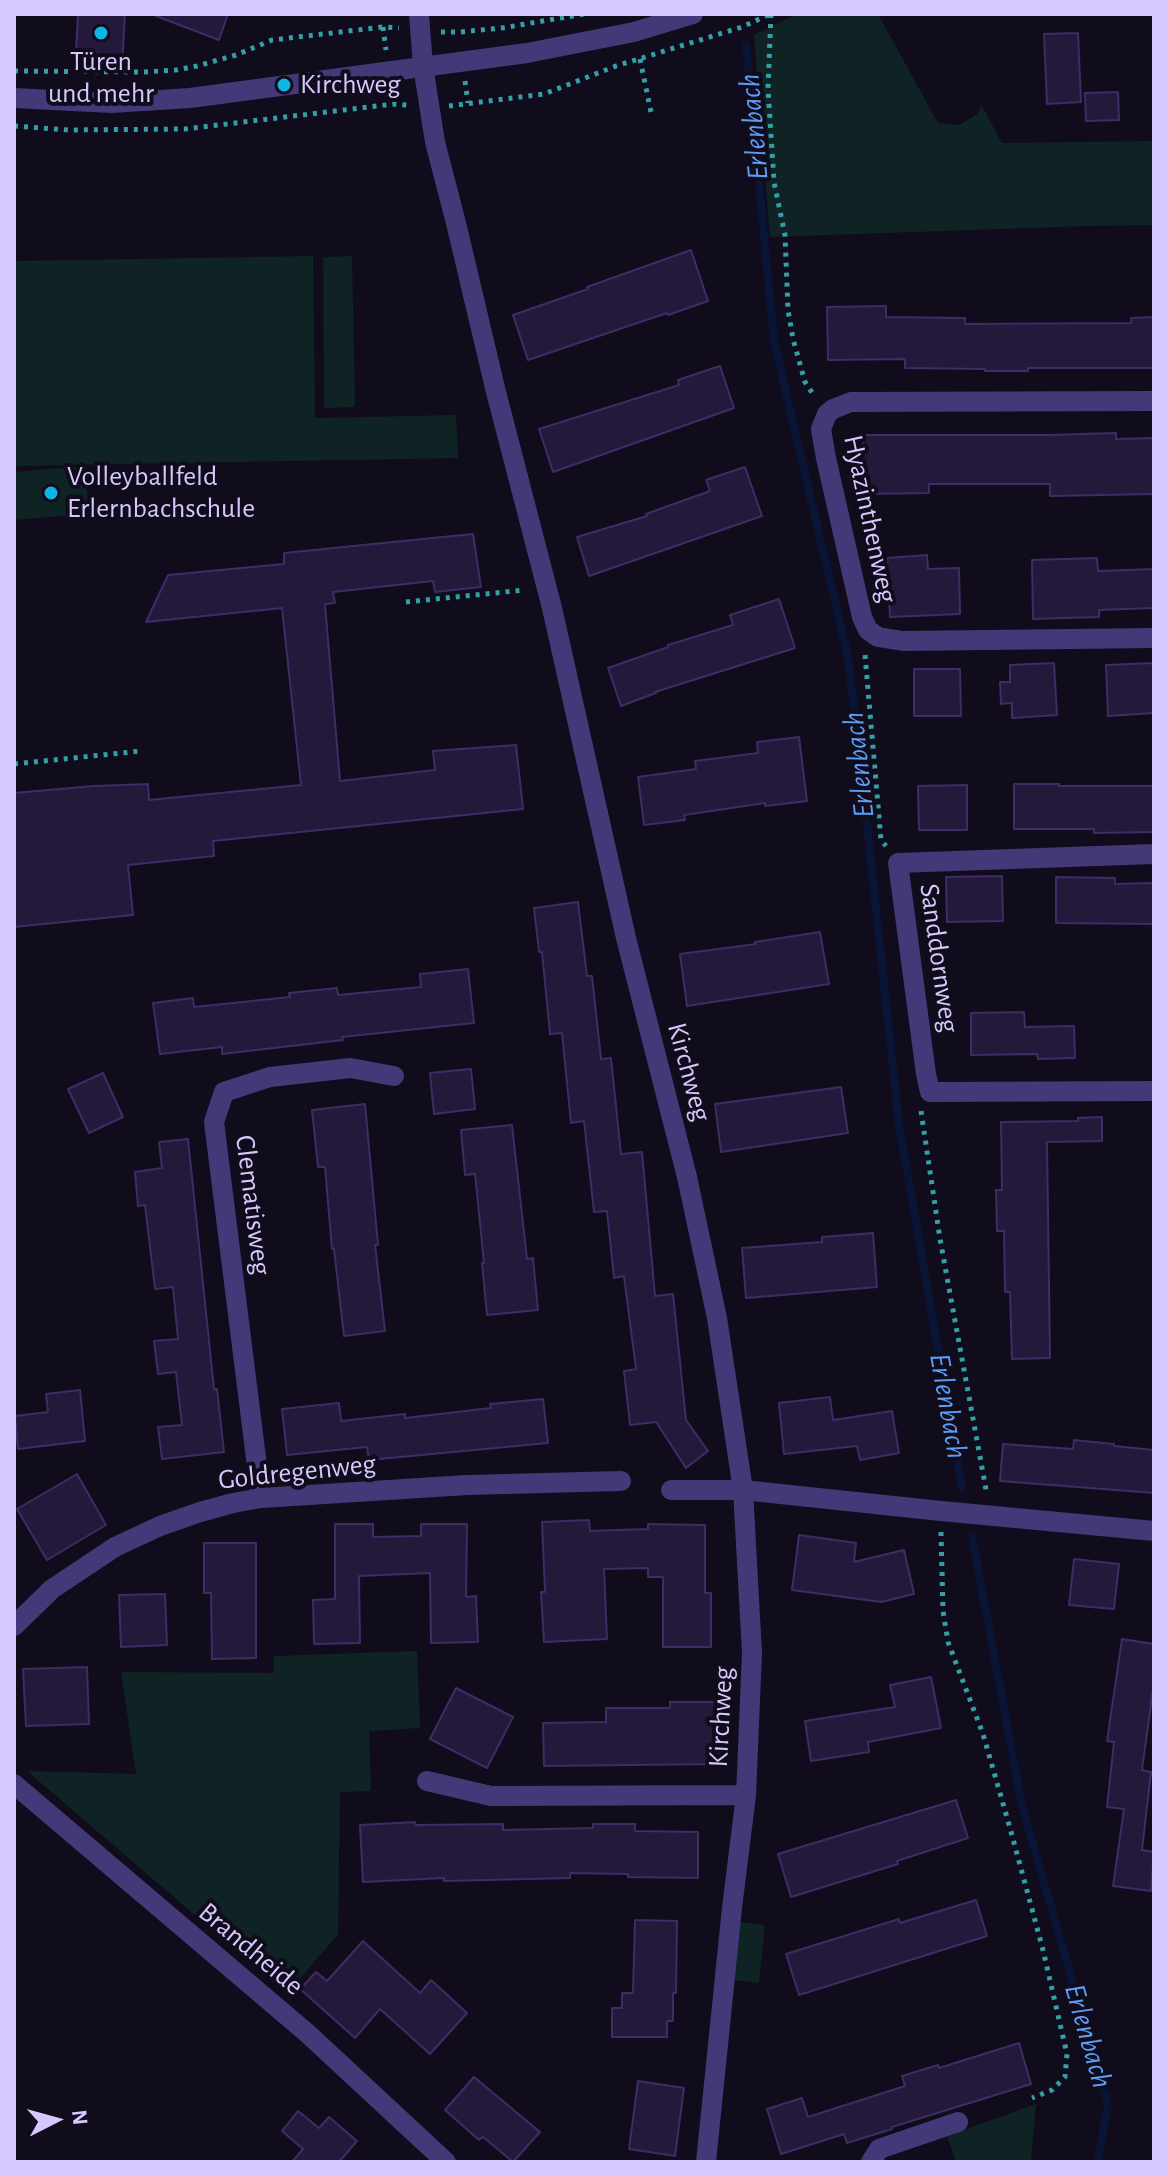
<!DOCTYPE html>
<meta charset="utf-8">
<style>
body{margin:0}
#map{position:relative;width:1168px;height:2176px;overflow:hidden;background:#100c1b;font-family:"Alegreya Sans",sans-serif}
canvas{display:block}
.frame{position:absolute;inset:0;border:16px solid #d4c8fc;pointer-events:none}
.north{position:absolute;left:16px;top:2080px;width:80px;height:80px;-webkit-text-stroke:6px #100c1b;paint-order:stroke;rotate:84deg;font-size:22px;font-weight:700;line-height:32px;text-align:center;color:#d4c8fc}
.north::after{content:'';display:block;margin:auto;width:28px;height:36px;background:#d4c8fc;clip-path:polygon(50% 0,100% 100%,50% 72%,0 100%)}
</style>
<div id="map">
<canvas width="1168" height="2176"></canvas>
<div class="frame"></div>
<div class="north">N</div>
</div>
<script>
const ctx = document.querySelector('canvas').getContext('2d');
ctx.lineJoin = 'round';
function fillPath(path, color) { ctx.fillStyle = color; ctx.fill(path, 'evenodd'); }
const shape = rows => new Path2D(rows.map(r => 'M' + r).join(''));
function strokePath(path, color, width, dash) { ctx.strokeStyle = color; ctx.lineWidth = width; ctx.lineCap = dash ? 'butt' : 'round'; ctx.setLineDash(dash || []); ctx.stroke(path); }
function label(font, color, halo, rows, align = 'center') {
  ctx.font = font + ' "Alegreya Sans",sans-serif'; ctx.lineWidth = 8; ctx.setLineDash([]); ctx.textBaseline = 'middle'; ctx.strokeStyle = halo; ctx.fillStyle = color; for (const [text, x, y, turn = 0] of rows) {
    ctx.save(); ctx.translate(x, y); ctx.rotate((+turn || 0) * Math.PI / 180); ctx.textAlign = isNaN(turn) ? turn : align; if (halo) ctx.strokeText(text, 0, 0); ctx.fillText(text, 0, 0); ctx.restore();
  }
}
const green = shape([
 [797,14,878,14,938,123,959,125,976,115,982,106,1002,143,1154,141,1154,225,1087,226,770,237,754,35],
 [313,256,315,418,456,415,458,458,14,466,14,261],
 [352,256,355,407,324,408,323,257],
 [85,466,89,514,14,520,14,472],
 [417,1651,420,1728,369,1731,371,1791,340,1792,338,1934,287,1994,27,1771,136,1774,121,1672,274,1673,274,1656],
 [740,1922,765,1925,759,1983,733,1980],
 [1036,2104,1031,2162,956,2162,947,2136]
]);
const stream = shape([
 [746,45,774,341,847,653,856,721,899,1124,962,1488],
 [972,1536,1022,1806,1108,2104,1098,2162]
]);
const building = shape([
 [78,14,125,14,122,66,98,65,99,54,76,51,78,14],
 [156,14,228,14,219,40,156,16,156,14],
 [1078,33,1081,102,1047,104,1044,34,1078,33],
 [1118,92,1119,120,1086,121,1085,93,1118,92],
 [691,250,708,301,668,315,667,313,528,360,513,315,588,289,587,287,691,250],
 [886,306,886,317,965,318,965,324,1131,323,1131,318,1154,317,1154,368,1028,368,1028,371,985,371,985,369,905,368,905,359,828,360,827,307,886,306],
 [720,366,734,408,553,472,539,429,679,385,678,380,720,366],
 [1116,433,1116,439,1154,438,1154,494,1050,496,1050,484,929,484,929,493,863,494,863,435,1049,435,1116,433],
 [745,467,762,516,589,576,577,537,647,516,646,514,710,491,706,480,745,467],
 [473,534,481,587,435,592,433,581,333,592,335,603,325,604,340,781,435,770,433,751,516,745,523,809,213,841,214,856,128,865,133,915,14,927,14,793,94,786,148,784,149,800,301,785,282,608,146,622,168,575,284,564,284,553,473,534],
 [927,555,928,569,959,568,960,614,890,617,887,558,927,555],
 [1097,558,1098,571,1154,569,1154,608,1099,610,1099,617,1033,619,1032,560,1097,558],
 [779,599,795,648,655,692,656,693,621,706,608,668,668,647,668,645,733,625,730,615,779,599],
 [1054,663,1057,715,1012,718,1012,703,1001,704,1000,682,1010,682,1010,665,1054,663],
 [1154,663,1154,713,1108,716,1106,665,1154,663],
 [914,669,960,669,961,716,914,716,914,669],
 [799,737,807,801,765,806,765,803,684,815,685,820,644,825,638,777,696,769,695,761,758,753,757,742,799,737],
 [1014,784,1059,784,1059,786,1154,786,1154,832,1094,833,1094,829,1014,829,1014,784],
 [967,785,967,830,919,830,918,786,967,785],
 [1002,876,1003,921,947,922,946,877,1002,876],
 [1056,877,1115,878,1115,884,1154,883,1154,924,1056,923,1056,877],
 [578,902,587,976,592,976,601,1059,611,1058,621,1154,642,1152,655,1296,673,1294,686,1420,708,1451,686,1468,656,1422,630,1425,624,1371,636,1369,624,1276,614,1278,607,1211,594,1212,584,1121,571,1123,562,1033,550,1034,542,952,539,952,534,908,578,902],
 [820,932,829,984,687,1006,680,954,756,944,755,942,820,932],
 [468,969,474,1023,342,1037,343,1040,222,1054,222,1047,160,1054,153,1003,193,998,194,1007,290,997,289,993,337,988,338,995,421,987,420,974,468,969],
 [1024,1012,1025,1027,1074,1026,1075,1058,1038,1059,1037,1054,971,1055,971,1013,1024,1012],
 [471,1069,475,1109,434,1114,430,1073,471,1069],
 [103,1073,123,1117,89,1133,68,1089,103,1073],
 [841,1087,848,1133,721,1152,715,1104,841,1087],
 [365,1104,378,1245,375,1245,385,1331,344,1336,334,1249,332,1249,325,1167,318,1167,312,1110,365,1104],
 [1102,1117,1102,1141,1047,1142,1050,1358,1012,1359,1010,1292,1005,1292,1004,1231,997,1231,996,1190,1002,1190,1001,1122,1078,1121,1078,1118,1102,1117],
 [512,1125,527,1259,533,1258,538,1310,487,1315,482,1263,484,1263,475,1174,465,1175,461,1130,512,1125],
 [188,1139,214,1389,217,1389,224,1452,162,1459,158,1427,182,1425,176,1372,158,1374,154,1341,178,1339,173,1287,155,1289,145,1205,138,1206,135,1172,162,1168,159,1142,188,1139],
 [873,1233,877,1287,746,1298,742,1248,822,1242,822,1237,873,1233],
 [80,1390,85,1441,18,1449,15,1416,48,1412,46,1394,80,1390],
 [830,1397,833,1420,892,1411,899,1453,860,1460,857,1446,784,1454,779,1403,830,1397],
 [543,1399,548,1443,369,1460,367,1447,287,1455,282,1409,339,1403,341,1421,405,1414,405,1418,491,1408,490,1404,543,1399],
 [1074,1440,1114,1444,1114,1446,1154,1450,1154,1493,1000,1481,1003,1444,1073,1449,1074,1440],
 [77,1474,106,1525,47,1560,17,1509,77,1474],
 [589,1520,590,1531,648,1529,648,1524,705,1525,705,1593,711,1593,711,1647,663,1647,663,1577,648,1577,648,1568,604,1569,607,1639,544,1642,541,1592,545,1592,542,1522,589,1520],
 [335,1524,373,1524,373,1537,421,1536,421,1524,467,1524,466,1597,476,1596,478,1642,431,1643,430,1573,359,1576,360,1643,314,1644,313,1600,335,1599,335,1524],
 [799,1535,856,1543,854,1562,904,1550,914,1594,881,1602,792,1590,799,1535],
 [204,1543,256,1543,256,1658,212,1659,211,1593,204,1593,204,1543],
 [1074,1559,1119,1564,1114,1609,1069,1605,1074,1559],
 [165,1594,167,1645,121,1647,119,1595,165,1594],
 [1122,1639,1154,1644,1154,1682,1142,1770,1151,1772,1142,1850,1154,1852,1151,1891,1113,1886,1124,1809,1107,1807,1114,1742,1107,1741,1122,1639],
 [87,1667,89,1724,26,1726,23,1669,87,1667],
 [931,1677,941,1728,868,1742,869,1752,811,1761,805,1721,895,1707,890,1685,931,1677],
 [456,1688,513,1717,487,1768,430,1739,456,1688],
 [670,1702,719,1702,719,1764,544,1766,543,1723,606,1722,606,1708,670,1708,670,1702],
 [956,1800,968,1838,897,1861,898,1864,791,1897,778,1854,956,1800],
 [415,1822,416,1825,503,1824,503,1830,593,1828,593,1824,635,1824,635,1831,698,1832,698,1878,628,1877,628,1874,570,1873,570,1878,444,1881,444,1878,363,1882,360,1825,415,1822],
 [976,1900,987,1936,799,1995,786,1954,899,1919,900,1923,976,1900],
 [635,1920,677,1921,676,1993,673,1993,673,2021,667,2021,667,2037,612,2037,612,2008,622,2008,622,1993,633,1993,635,1920],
 [363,1941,420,1993,431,1980,467,2013,430,2054,380,2009,355,2038,300,1989,316,1972,327,1981,363,1941],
 [1019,2043,1031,2084,892,2127,892,2129,847,2143,844,2134,781,2154,767,2109,802,2098,808,2117,905,2086,902,2076,938,2065,939,2068,1019,2043],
 [474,2077,540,2132,513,2162,483,2137,479,2140,445,2110,474,2077],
 [638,2081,684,2088,675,2156,629,2149,638,2081],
 [298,2111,319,2128,329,2117,357,2141,339,2162,292,2162,303,2149,282,2131,298,2111]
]);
const path = shape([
 [771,14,768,88,774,182,785,235,788,310,793,339,805,382,815,397],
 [383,27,386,50],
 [441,32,460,32,502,28,584,14],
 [640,59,652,117],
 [14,71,144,72,176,70,197,66,236,55,272,40,383,27,399,28],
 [465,81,468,103],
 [449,106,544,94,616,66,742,27,770,14],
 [14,126,69,130,185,129,394,104,407,105],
 [406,602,524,590],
 [865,655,881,840,886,846],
 [14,764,141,751],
 [921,1111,940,1239,987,1495],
 [941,1532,943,1611,948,1642,983,1734,1010,1828,1043,1950,1067,2054,1065,2077,1052,2090,1032,2098]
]);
const minor = shape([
 [419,14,423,66,435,142,456,223,496,392,552,608,626,938,687,1177,717,1318,743,1490,752,1653,746,1795,732,1908,706,2162],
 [1154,401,851,402,833,409,827,414,821,429,826,458,862,617,868,630,878,637,903,641,1154,638],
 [1154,854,898,863,926,1074,930,1092,1154,1091],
 [671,1490,743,1490,941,1511,1154,1531],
 [261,1498,214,1122,224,1092,270,1077,350,1068,394,1076],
 [14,1626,52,1589,115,1547,160,1526,200,1512,233,1503,261,1498,467,1485,621,1481],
 [427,1781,491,1796,746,1795],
 [14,1784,307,2033,446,2162],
 [871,2162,879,2149,958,2122]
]);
const tertiary = shape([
 [14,98,112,103,190,98,527,53,634,32,693,14]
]);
const markers = [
 [101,33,8,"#0bb6e5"],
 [284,85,8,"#0bb6e5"],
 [51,493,8,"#0bb6e5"]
];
const poiNames = [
 ["Türen",101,62,"center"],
 ["und mehr",101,94,"center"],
 ["Kirchweg",300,85],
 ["Volleyballfeld",67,477],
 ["Erlernbachschule",67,509]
];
const streetNames = [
 ["Hyazinthenweg",870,519,78],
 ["Sanddornweg",939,958,82],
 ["Kirchweg",689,1072,75],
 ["Clematisweg",253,1205,83],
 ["Goldregenweg",297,1472,-6],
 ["Kirchweg",721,1717,-87],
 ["Brandheide",251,1949,40]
];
const waterNames = [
 ["Erlenbach",754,127,-95],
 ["Erlenbach",859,765,-96],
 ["Erlenbach",948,1406,80],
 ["Erlenbach",1088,2036,74]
];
fillPath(green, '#0f2324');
strokePath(stream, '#0a1535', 8);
fillPath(building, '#24193b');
strokePath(building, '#3e2c66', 2);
strokePath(path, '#32a0a6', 5, [4, 6]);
strokePath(minor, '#433978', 20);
strokePath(tertiary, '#433978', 20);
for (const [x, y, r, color] of markers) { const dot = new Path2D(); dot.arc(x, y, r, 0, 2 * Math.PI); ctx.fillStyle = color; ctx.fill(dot); strokePath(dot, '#100c1b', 3); }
label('28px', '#d4c8fc', '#100c1b', poiNames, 'left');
label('28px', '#d4c8fc', '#100c1b', streetNames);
label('italic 30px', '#5c9df7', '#100c1b', waterNames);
</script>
